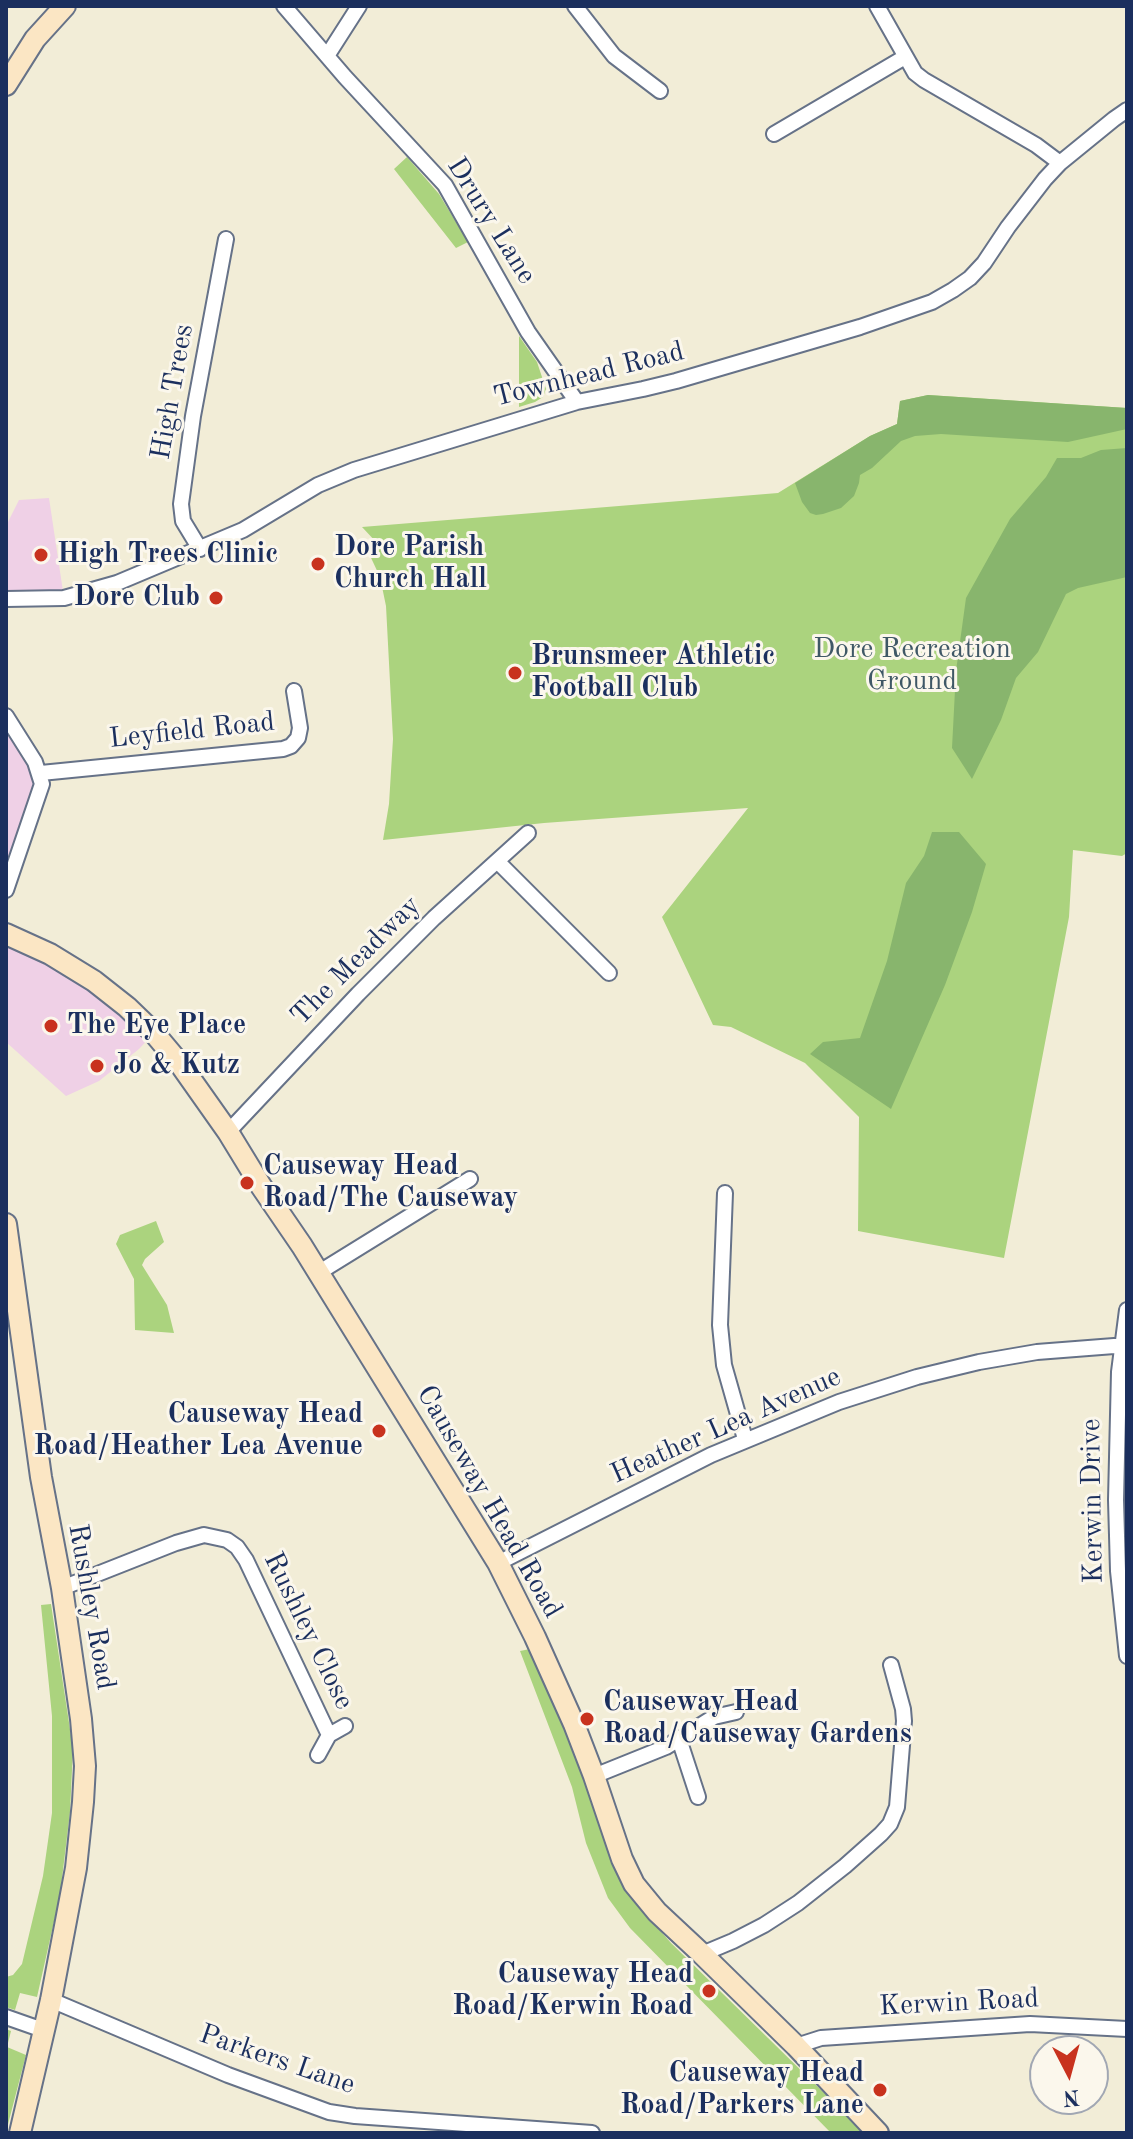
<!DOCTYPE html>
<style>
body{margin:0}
#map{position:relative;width:1133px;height:2139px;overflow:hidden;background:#f2edd7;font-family:"Old Standard TT",serif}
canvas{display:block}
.frame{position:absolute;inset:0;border:8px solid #1b2f5e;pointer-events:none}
.north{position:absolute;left:1029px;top:2035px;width:80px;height:80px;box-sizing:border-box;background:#fbf7ec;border:2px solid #a1a7b3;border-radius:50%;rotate:174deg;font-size:22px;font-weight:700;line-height:32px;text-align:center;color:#1b2f5e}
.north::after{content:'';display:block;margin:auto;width:28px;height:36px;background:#c8321e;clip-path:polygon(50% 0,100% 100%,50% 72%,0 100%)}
</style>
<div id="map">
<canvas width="1133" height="2139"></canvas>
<div class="frame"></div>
<div class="north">N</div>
</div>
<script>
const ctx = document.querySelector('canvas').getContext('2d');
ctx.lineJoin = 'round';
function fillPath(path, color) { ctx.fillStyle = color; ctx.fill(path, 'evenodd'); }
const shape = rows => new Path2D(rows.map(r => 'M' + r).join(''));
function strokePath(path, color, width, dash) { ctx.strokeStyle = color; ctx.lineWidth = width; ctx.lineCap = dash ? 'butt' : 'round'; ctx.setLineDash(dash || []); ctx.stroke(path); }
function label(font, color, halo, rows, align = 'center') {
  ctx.font = font + ' "Old Standard TT",serif'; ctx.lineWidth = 6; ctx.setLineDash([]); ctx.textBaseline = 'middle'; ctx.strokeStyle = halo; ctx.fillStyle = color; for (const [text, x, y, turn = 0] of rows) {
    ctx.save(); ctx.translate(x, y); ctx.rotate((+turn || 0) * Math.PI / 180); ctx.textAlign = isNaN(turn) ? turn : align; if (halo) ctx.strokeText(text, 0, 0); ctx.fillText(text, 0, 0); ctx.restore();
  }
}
const built = shape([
 [49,498,64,598,6,599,6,526,19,500],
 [6,716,41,773,15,861,6,857],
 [6,934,16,938,154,1033,139,1049,99,1081,66,1096,6,1042]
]);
const green = shape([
 [407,157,439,194,468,242,456,248,394,169],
 [519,336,537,362,546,389,543,397,535,402,519,407],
 [928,395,1127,408,1127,853,1122,856,1073,850,1069,917,1004,1258,858,1231,859,1117,805,1063,731,1027,713,1025,662,917,748,808,544,823,383,840,389,804,393,739,386,606,380,577,365,545,366,541,377,543,362,527,778,493,870,436,897,424,900,401],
 [156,1221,164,1242,145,1259,142,1265,167,1305,174,1333,135,1330,134,1279,116,1244,120,1235],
 [51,1604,73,1749,70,1812,60,1895,37,1997,20,1993,15,2010,6,2007,6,1977,13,1975,22,1964,43,1876,52,1813,52,1716,41,1605],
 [530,1649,583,1773,612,1854,633,1900,671,1943,865,2133,831,2133,630,1928,608,1898,586,1843,572,1787,520,1651],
 [6,2029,11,2031,7,2047,26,2055,6,2132]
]);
const forest = shape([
 [928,395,1127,408,1127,429,1068,442,941,434,915,436,901,441,872,468,860,475,859,483,854,496,841,508,823,514,816,515,810,513,802,502,795,483,870,436,897,424,900,401],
 [1127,448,1127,577,1078,588,1066,594,1038,652,1016,678,1001,720,972,779,952,748,956,671,966,598,1010,519,1046,477,1057,458,1081,458,1101,450],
 [932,832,959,832,986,864,972,912,945,985,891,1109,810,1054,823,1042,860,1038,887,961,906,883,924,856]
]);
const street = shape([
 [284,6,345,77,445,185,528,332,577,402],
 [575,6,614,56,660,91],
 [877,6,915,73,924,80,1036,145,1060,163],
 [327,56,359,6],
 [774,134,905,57],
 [200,549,183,521,181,504,193,416,226,239],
 [6,599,64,598,117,583,243,530,318,485,354,470,577,402,643,389,676,381,860,327,932,302,953,290,970,278,984,263,1008,227,1045,179,1060,163,1114,119,1127,110],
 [6,716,35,762,42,784,6,890],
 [41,773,283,749,291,746,298,738,300,728,294,691],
 [498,862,609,973],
 [228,1132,358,994,434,918,528,833],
 [725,1193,720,1325,724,1365,745,1439],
 [318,1273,470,1179],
 [1127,1310,1119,1372,1116,1500,1118,1571,1127,1656],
 [498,1563,711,1455,839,1402,917,1377,979,1362,1037,1352,1127,1345],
 [62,1588,176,1543,204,1535,227,1540,237,1547,246,1560,329,1735,345,1726],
 [679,1739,698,1797],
 [318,1755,329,1735],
 [594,1776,666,1747,714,1717,736,1712],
 [702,1954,733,1941,764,1925,798,1903,845,1866,881,1834,890,1824,897,1807,904,1721,903,1709,891,1665],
 [51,2000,228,2075,329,2112,355,2116,592,2133],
 [6,2017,43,2030],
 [796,2046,821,2038,1030,2024,1127,2029]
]);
const secondary = shape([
 [6,85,35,39,65,6],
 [6,934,50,954,94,981,127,1007,154,1033,180,1064,228,1132,261,1186,302,1246,498,1563,535,1637,574,1724,594,1776,622,1859,634,1884,657,1912,702,1954,796,2046,878,2133],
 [6,1224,41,1477,62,1588,81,1719,85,1766,83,1802,76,1868,51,2000,20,2133]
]);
const markers = [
 [41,555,8,"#c8321e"],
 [318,564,8,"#c8321e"],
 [216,598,8,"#c8321e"],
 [515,673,8,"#c8321e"],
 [51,1026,8,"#c8321e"],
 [97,1066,8,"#c8321e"],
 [247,1183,8,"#c8321e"],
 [379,1431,8,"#c8321e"],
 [587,1719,8,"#c8321e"],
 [709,1991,8,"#c8321e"],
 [880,2090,8,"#c8321e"]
];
const streetNames = [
 ["Drury Lane",491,221,58],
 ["Townhead Road",589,375,-14],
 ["High Trees",173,392,-80],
 ["Leyfield Road",192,731,-6],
 ["The Meadway",356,961,-45],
 ["Heather Lea Avenue",726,1426,-24],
 ["Kerwin Drive",1093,1501,-91],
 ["Causeway Head Road",489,1502,60],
 ["Rushley Road",91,1607,80],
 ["Rushley Close",308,1631,64],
 ["Kerwin Road",959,2003,-3],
 ["Parkers Lane",277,2060,19]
];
const poiNames = [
 ["Dore Parish",334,548],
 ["Church Hall",334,580],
 ["High Trees Clinic",57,555],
 ["Dore Club",200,598,"right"],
 ["Brunsmeer Athletic",531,657],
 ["Football Club",531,689],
 ["The Eye Place",67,1026],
 ["Jo & Kutz",113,1066],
 ["Causeway Head",263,1167],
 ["Road/The Causeway",263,1199],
 ["Causeway Head",363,1415,"right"],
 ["Road/Heather Lea Avenue",363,1447,"right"],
 ["Causeway Head",603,1703],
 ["Road/Causeway Gardens",603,1735],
 ["Causeway Head",693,1975,"right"],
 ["Road/Kerwin Road",693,2007,"right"],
 ["Causeway Head",864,2074,"right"],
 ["Road/Parkers Lane",864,2106,"right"]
];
const parkNames = [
 ["Dore Recreation",912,650],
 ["Ground",912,682]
];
fillPath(built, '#efd0e6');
fillPath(green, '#abd37e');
fillPath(forest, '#88b56d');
strokePath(street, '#667288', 18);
strokePath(secondary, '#667288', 24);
strokePath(street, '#fff', 14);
strokePath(secondary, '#fbe6c4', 20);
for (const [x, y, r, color] of markers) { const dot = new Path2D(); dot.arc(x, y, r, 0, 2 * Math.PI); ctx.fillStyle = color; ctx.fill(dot); strokePath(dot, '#fbf7ec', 3); }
label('28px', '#1b2f5e', '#fbf7ec', streetNames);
label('bold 28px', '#1b2f5e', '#fbf7ec', poiNames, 'left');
label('28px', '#3f5866', '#fbf7ec', parkNames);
</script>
